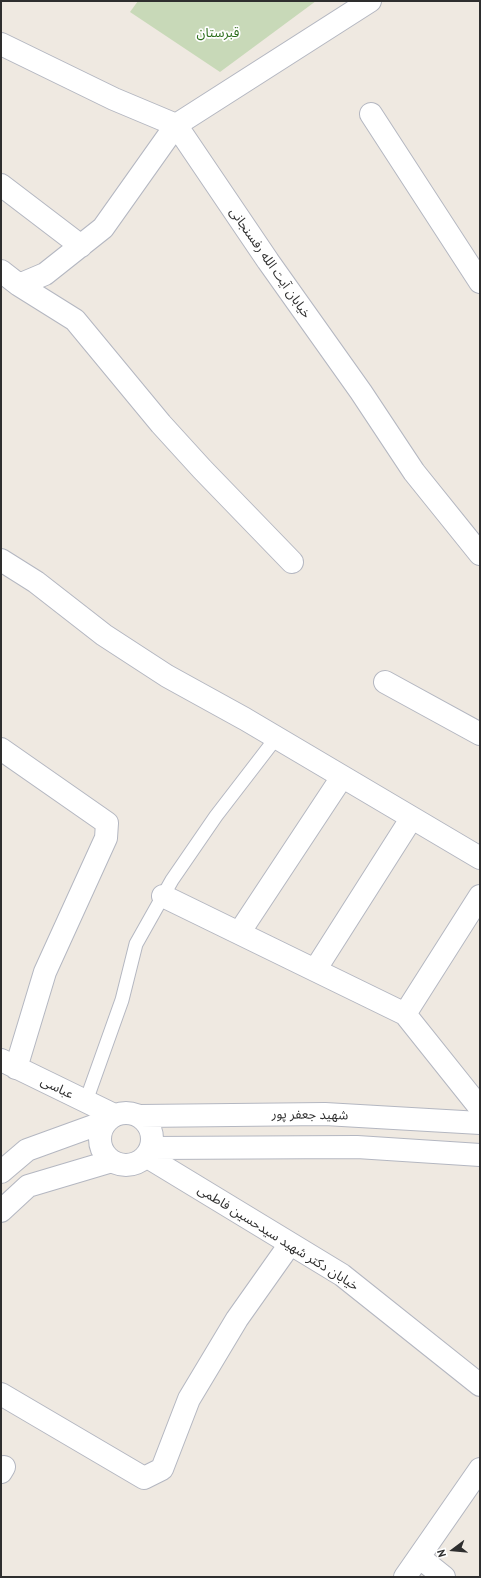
<!DOCTYPE html>
<meta charset="utf-8">
<style>
body{margin:0}
#map{position:relative;width:481px;height:1578px;overflow:hidden;background:#efe9e1;font-family:"PT Sans",sans-serif}
canvas{display:block}
.frame{position:absolute;inset:0;border:2px solid #2e2e2e;pointer-events:none}
.north{position:absolute;left:433px;top:1530px;width:40px;height:40px;-webkit-text-stroke:3px #fff;paint-order:stroke;rotate:254deg;font-size:11px;font-weight:700;line-height:16px;text-align:center;color:#2e2e2e}
.north::after{content:'';display:block;margin:auto;width:14px;height:18px;background:#2e2e2e;clip-path:polygon(50% 0,100% 100%,50% 72%,0 100%)}
</style>
<div id="map">
<canvas width="481" height="1578"></canvas>
<div class="frame"></div>
<div class="north">N</div>
</div>
<script>
const ctx = document.querySelector('canvas').getContext('2d');
ctx.lineJoin = 'round';
function fillPath(path, color) { ctx.fillStyle = color; ctx.fill(path, 'evenodd'); }
const shape = rows => new Path2D(rows.map(r => 'M' + r).join(''));
function strokePath(path, color, width, dash) { ctx.strokeStyle = color; ctx.lineWidth = width; ctx.lineCap = dash ? 'butt' : 'round'; ctx.setLineDash(dash || []); ctx.stroke(path); }
function label(font, color, halo, rows, align = 'center') {
  ctx.font = font + ' "PT Sans","Noto Sans Arabic",sans-serif'; ctx.lineWidth = 3.5; ctx.setLineDash([]); ctx.textBaseline = 'middle'; ctx.strokeStyle = halo; ctx.fillStyle = color; for (const [text, x, y, turn = 0] of rows) {
    ctx.save(); ctx.translate(x, y); ctx.rotate((+turn || 0) * Math.PI / 180); ctx.textAlign = isNaN(turn) ? turn : align; if (halo) ctx.strokeText(text, 0, 0); ctx.fillText(text, 0, 0); ctx.restore();
  }
}
const cemetery = shape([
 [138,1,316,1,220,72,130,12]
]);
const service = shape([
 [86,1101,122,1000,136,944,172,880,216,816,276,738]
]);
const minor = shape([
 [1,44,114,99,176,125,268,261,361,392,414,472,480,554],
 [371,114,480,282],
 [1,185,81,246],
 [1,271,19,285,75,320,161,424,202,469,292,562],
 [19,285,45,274,103,228,176,125,370,1],
 [1,560,36,582,104,635,167,676,245,719,480,858],
 [385,682,480,734],
 [1,749,107,823,106,838,45,972,16,1068],
 [163,896,405,1014,480,1108],
 [239,933,342,777],
 [315,970,411,819],
 [405,1014,480,896],
 [1,1060,114,1115],
 [1,1394,144,1478,162,1469,189,1399,237,1319,290,1244],
 [1,1472,4,1467],
 [419,1557,444,1577],
 [405,1577,480,1469]
]);
const tertiary = shape([
 '100 1139a26 26 0 1 1 52 0a26 26 0 1 1-52 0Z',
 [140,1116,325,1114,480,1123],
 [151,1148,357,1147,480,1155],
 [146,1156,342,1275,480,1385],
 [1,1172,27,1150,107,1121],
 [1,1211,28,1186,112,1161]
]);
const parkNames = [
 ["قبرستان",218,33]
];
const streetNames = [
 ["خیابان آیت الله رفسنجانی",270,263,55],
 ["عباسی",57,1088,26],
 ["شهید جعفر پور",310,1115,1],
 ["خیابان دکتر شهید سیدحسین فاطمی",278,1238,32]
];
fillPath(cemetery, '#c8d9b8');
strokePath(service, '#b4b7c1', 15);
strokePath(minor, '#b4b7c1', 24);
strokePath(tertiary, '#b4b7c1', 24);
strokePath(service, '#fff', 13);
strokePath(minor, '#fff', 22);
strokePath(tertiary, '#fff', 22);
label('13px', '#2c6e1b', '#fff', parkNames);
label('13px', '#2e2e2e', '#fff', streetNames);
</script>
